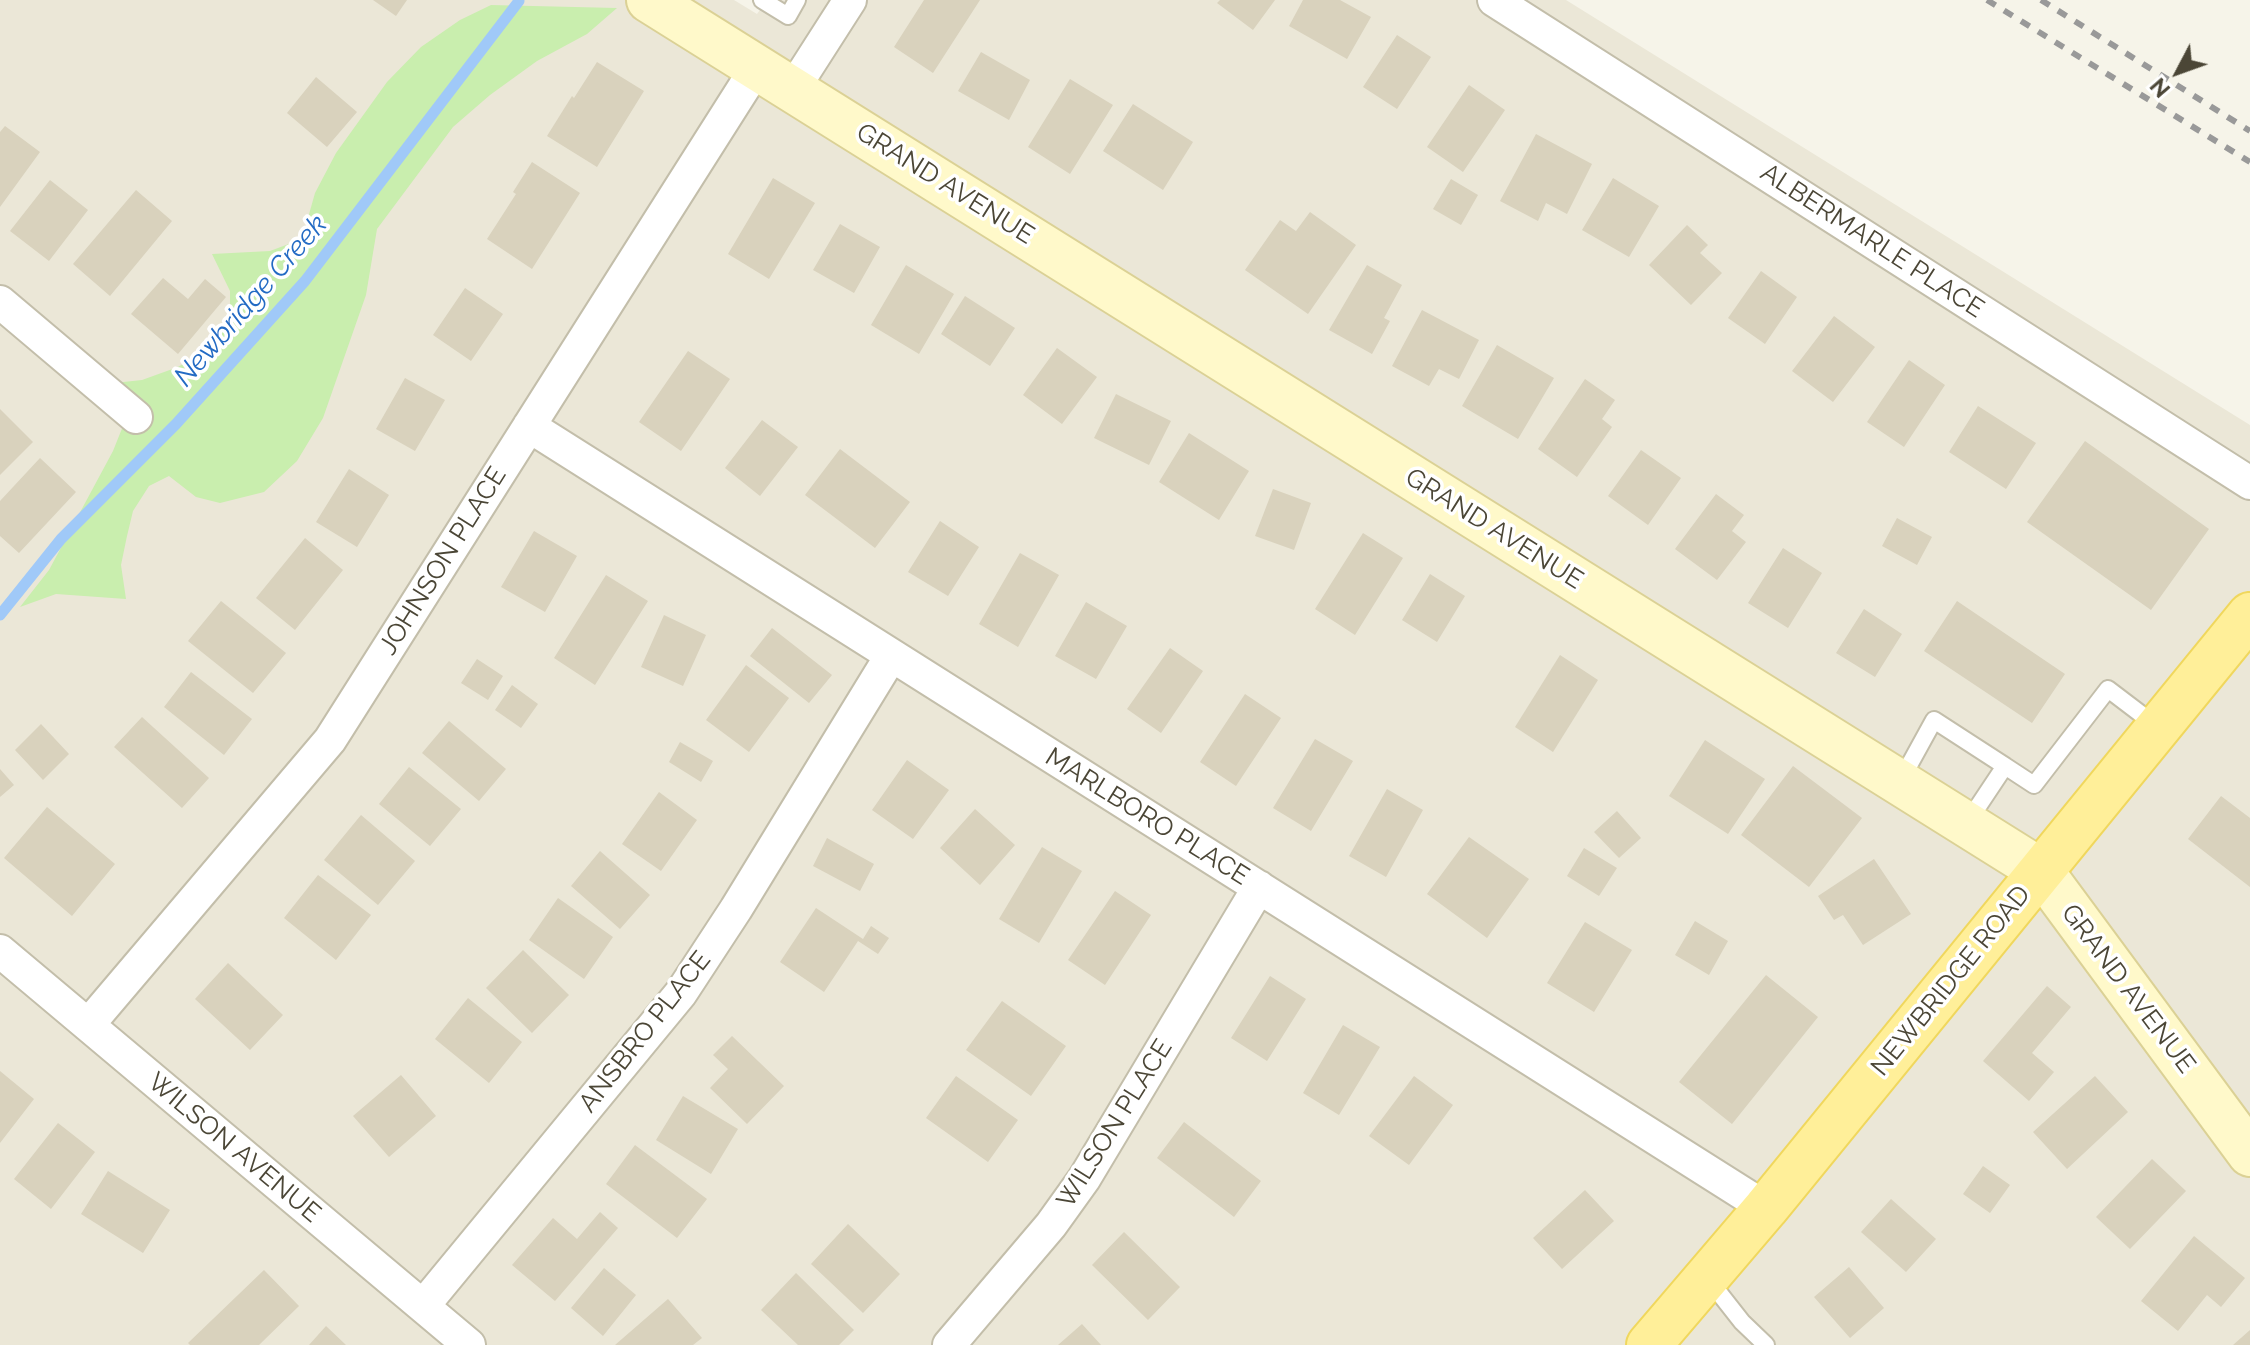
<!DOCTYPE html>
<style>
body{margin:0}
#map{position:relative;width:2250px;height:1345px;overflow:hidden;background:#f6f4e9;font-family:Raleway,sans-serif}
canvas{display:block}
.north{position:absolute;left:2138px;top:32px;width:80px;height:80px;-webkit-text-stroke:6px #fff;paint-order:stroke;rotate:229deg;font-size:22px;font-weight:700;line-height:32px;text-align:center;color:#4b4636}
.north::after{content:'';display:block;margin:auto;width:28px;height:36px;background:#4b4636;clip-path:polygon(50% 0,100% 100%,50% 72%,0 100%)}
</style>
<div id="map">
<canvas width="2250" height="1345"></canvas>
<div class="north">N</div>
</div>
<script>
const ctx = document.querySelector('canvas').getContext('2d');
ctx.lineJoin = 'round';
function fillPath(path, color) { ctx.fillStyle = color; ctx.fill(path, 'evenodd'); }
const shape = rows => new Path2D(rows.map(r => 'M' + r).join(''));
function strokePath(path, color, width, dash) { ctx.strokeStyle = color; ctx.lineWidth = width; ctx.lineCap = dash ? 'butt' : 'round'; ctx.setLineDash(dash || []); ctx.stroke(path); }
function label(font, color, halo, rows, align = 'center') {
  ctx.font = font + ' Raleway,sans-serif'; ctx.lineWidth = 7; ctx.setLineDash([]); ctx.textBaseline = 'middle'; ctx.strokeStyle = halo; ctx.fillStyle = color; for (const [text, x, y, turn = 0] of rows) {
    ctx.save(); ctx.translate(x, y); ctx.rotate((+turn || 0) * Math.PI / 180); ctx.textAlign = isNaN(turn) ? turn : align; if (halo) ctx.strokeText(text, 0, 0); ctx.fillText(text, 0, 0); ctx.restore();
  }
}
const residential = shape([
 [0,0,734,0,757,14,767,0,1566,0,2250,425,2250,1345,0,1345]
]);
const green = shape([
 [491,5,617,8,587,34,537,61,490,95,453,127,377,229,366,295,323,418,297,461,264,492,220,503,196,497,169,476,149,486,133,511,127,536,121,565,126,599,56,594,20,607,49,570,113,451,123,426,114,383,142,380,178,367,217,343,230,312,230,291,212,254,270,251,302,239,315,193,336,153,387,82,421,47,460,20]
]);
const stream = shape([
 [0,615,61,539,176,424,305,281,519,1]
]);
const building = shape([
 [373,0,407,0,396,16],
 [924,0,980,0,933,73,894,47],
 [1220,0,1275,0,1253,30,1217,3],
 [1303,0,1340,0,1371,17,1347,59,1289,26],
 [1397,35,1431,57,1397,109,1363,87],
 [981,52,1030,80,1009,120,958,91],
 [597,62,644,91,597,167,547,136,572,96,574,98],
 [316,77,357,112,327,147,287,113],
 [1070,79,1113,105,1070,174,1028,147],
 [1469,85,1505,110,1463,172,1427,147],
 [1133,104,1193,142,1163,190,1103,151],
 [5,126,40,152,0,207,0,132],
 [1536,134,1592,164,1567,214,1546,203,1538,221,1500,201],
 [532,162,580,193,532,269,487,239,516,194,513,192],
 [773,178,815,203,769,279,728,254],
 [1613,178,1659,206,1629,257,1582,230],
 [1451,179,1478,195,1461,225,1433,209],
 [50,180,88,210,49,261,10,231],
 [136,190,172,221,110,296,73,264],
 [1310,212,1356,245,1308,314,1245,270,1280,220,1296,231],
 [840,224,880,247,854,293,813,270],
 [1687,225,1708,245,1700,253,1722,273,1691,305,1649,265],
 [906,265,954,294,919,354,871,325],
 [1367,265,1402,285,1384,318,1390,321,1372,354,1329,330],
 [1761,271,1797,297,1765,344,1728,318],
 [163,278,188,299,205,279,226,297,178,354,131,314],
 [465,288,503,314,471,361,433,335],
 [965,296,1015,328,990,366,941,334],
 [1422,310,1479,340,1459,379,1439,369,1429,386,1392,366],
 [1834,316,1875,347,1833,402,1792,371],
 [1497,345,1554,378,1518,439,1462,406],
 [1057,348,1097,377,1062,424,1023,395],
 [688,351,730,379,681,451,639,422],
 [1909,360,1945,385,1904,447,1867,422],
 [405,378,445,400,415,451,376,429],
 [1585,379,1615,400,1602,419,1612,427,1577,477,1538,449],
 [1116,394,1171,421,1149,465,1094,438],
 [1978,406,2036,443,2006,489,1949,452],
 [0,409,33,442,0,475],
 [762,420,798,447,760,496,725,468],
 [1189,433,1249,471,1219,520,1159,482],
 [2085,441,2209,529,2151,610,2027,522],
 [840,449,910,502,875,548,805,495],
 [1641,450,1681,478,1648,525,1608,496],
 [40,458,76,492,19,553,0,536,0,501],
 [349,469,389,495,357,547,316,522],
 [1273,489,1311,503,1294,550,1255,536],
 [1716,494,1744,515,1732,531,1746,542,1717,580,1675,549],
 [1897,518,1932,537,1917,565,1882,546],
 [940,521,979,547,948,596,908,572],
 [534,531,577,556,545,612,501,587],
 [1363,533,1403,558,1355,635,1315,609],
 [305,538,343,570,295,630,256,598],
 [1783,548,1822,573,1788,628,1748,603],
 [1020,553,1059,575,1018,647,979,624],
 [1430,574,1465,596,1437,642,1402,620],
 [606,575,648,601,595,685,554,658],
 [221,601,286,653,253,693,188,641],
 [1957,601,2065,674,2032,723,1924,651],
 [1086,602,1127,626,1096,679,1055,656],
 [1864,609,1902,634,1875,677,1836,653],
 [664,615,706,635,683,686,641,667],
 [772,628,832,675,809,703,750,656],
 [1170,648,1203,671,1161,733,1127,709],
 [1560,655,1598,680,1553,752,1515,727],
 [477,659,503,676,488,700,461,683],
 [746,665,789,698,749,752,706,720],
 [191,672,252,719,224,755,164,707],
 [512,685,538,704,521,728,495,710],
 [1245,694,1281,718,1236,786,1200,762],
 [142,717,209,778,182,808,114,747],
 [449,721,506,769,479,801,422,753],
 [41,724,69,754,43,780,15,750],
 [1315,739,1353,761,1311,831,1273,808],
 [1705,740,1765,779,1728,834,1669,796],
 [680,742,713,761,701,782,669,762],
 [907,760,949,790,913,839,872,810],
 [1793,766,1862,818,1809,887,1741,835],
 [409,767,461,809,430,846,379,804],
 [0,769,14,785,0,797],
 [1387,789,1423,810,1386,877,1349,856],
 [659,792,697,820,661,871,622,844],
 [2221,796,2250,818,2250,887,2188,839],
 [47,807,115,864,72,916,4,858],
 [975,809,1015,845,980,885,940,848],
 [1617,811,1641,838,1619,858,1594,832],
 [361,815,415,861,378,905,324,860],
 [1469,837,1529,879,1487,938,1427,894],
 [827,838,874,864,860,891,813,866],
 [1042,847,1082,871,1039,943,999,919],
 [1584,848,1617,868,1599,896,1567,876],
 [600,851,650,895,620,929,571,886],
 [1874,859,1911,914,1863,945,1843,915,1834,920,1818,896],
 [318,875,371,915,336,960,284,918],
 [1115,891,1151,915,1105,985,1068,960],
 [558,898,613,937,584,979,529,940],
 [816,908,863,939,871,926,889,938,878,954,858,941,824,992,780,962],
 [1695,921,1728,941,1709,975,1675,955],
 [1585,922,1632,950,1594,1012,1547,983],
 [523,950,569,995,532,1033,486,988],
 [228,963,283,1015,250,1050,195,999],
 [1766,975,1818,1017,1732,1124,1679,1082],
 [1270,976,1306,999,1267,1061,1231,1038],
 [2047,986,2071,1007,2032,1053,2054,1072,2029,1101,1983,1061],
 [468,998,522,1042,489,1083,435,1039],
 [1002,1001,1066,1046,1031,1096,966,1050],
 [1343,1025,1380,1047,1339,1115,1303,1093],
 [732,1036,784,1086,747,1124,710,1088,728,1069,713,1055],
 [0,1071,34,1099,0,1143],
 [401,1075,436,1116,389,1157,353,1116],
 [956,1076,1018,1120,988,1162,926,1118],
 [1414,1076,1453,1105,1409,1165,1369,1136],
 [2095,1076,2128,1112,2067,1169,2033,1132],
 [683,1096,738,1129,711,1174,656,1140],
 [1184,1122,1261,1181,1234,1217,1157,1158],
 [58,1123,95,1152,51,1209,14,1179],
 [635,1145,707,1199,677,1238,606,1184],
 [2152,1159,2186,1191,2130,1249,2096,1217],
 [1983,1166,2010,1185,1990,1213,1963,1194],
 [108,1171,170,1210,143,1253,81,1214],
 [1585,1190,1614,1221,1562,1269,1533,1238],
 [1891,1199,1936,1239,1906,1272,1861,1232],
 [600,1212,618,1228,555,1301,512,1265,553,1218,577,1239],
 [848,1224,900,1274,863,1313,811,1264],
 [1124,1232,1180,1287,1148,1320,1092,1265],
 [2194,1236,2245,1278,2221,1307,2207,1295,2178,1331,2141,1301],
 [1849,1267,1884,1308,1850,1338,1814,1297],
 [604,1268,636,1295,603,1336,571,1308],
 [264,1270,299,1306,259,1345,190,1345,188,1343],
 [796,1273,854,1330,839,1345,798,1345,761,1310],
 [668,1299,702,1338,693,1345,615,1345],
 [1082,1324,1101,1345,1058,1345],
 [326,1326,346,1345,309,1345],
 [2250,1330,2250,1345,2233,1345]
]);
const lane = shape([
 [762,0,788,16,797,0],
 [2005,766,2034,785,2108,689,2158,727],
 [1901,780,1934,720,2005,766,1967,823],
 [1709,1280,1742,1322,1766,1345]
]);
const street = shape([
 [1494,0,2250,483],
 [793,89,850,0],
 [0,302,136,417],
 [529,426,1766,1208],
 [0,951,469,1345],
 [88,1025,330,740,757,67],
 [423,1306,681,993,736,909,891,656],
 [949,1345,1051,1225,1084,1179,1259,887]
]);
const secondary = shape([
 [649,0,2041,871,2250,1154]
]);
const primary = shape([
 [1649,1345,1766,1208,2250,615]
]);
const rail = shape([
 [1987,0,2250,162],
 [2041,0,2250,131]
]);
const streetNames = [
 ["GRAND AVENUE",945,184,32],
 ["ALBERMARLE PLACE",1872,241,33],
 ["GRAND AVENUE",1494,529,32],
 ["JOHNSON PLACE",443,561,-58],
 ["MARLBORO PLACE",1147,817,32],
 ["NEWBRIDGE ROAD",1951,981,-51],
 ["GRAND AVENUE",2128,989,53],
 ["ANSBRO PLACE",645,1032,-52],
 ["WILSON PLACE",1115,1124,-58],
 ["WILSON AVENUE",234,1148,40]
];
const waterNames = [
 ["Newbridge Creek",251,301,-49]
];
fillPath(residential, '#ebe7d7');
fillPath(green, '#c9eeae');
strokePath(stream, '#a0c9f8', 11);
fillPath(building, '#d9d2bd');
strokePath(lane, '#c3beaa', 20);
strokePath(street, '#c3beaa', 36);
strokePath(secondary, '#dbd195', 48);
strokePath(primary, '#f0d75d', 48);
strokePath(lane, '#fff', 16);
strokePath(street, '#fff', 32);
strokePath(secondary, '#fff9ca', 44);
strokePath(primary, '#ffef99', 44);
strokePath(rail, '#999', 6, [10, 10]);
label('26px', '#4b4636', '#fff', streetNames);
label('italic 28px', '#236bc4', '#fff', waterNames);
</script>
